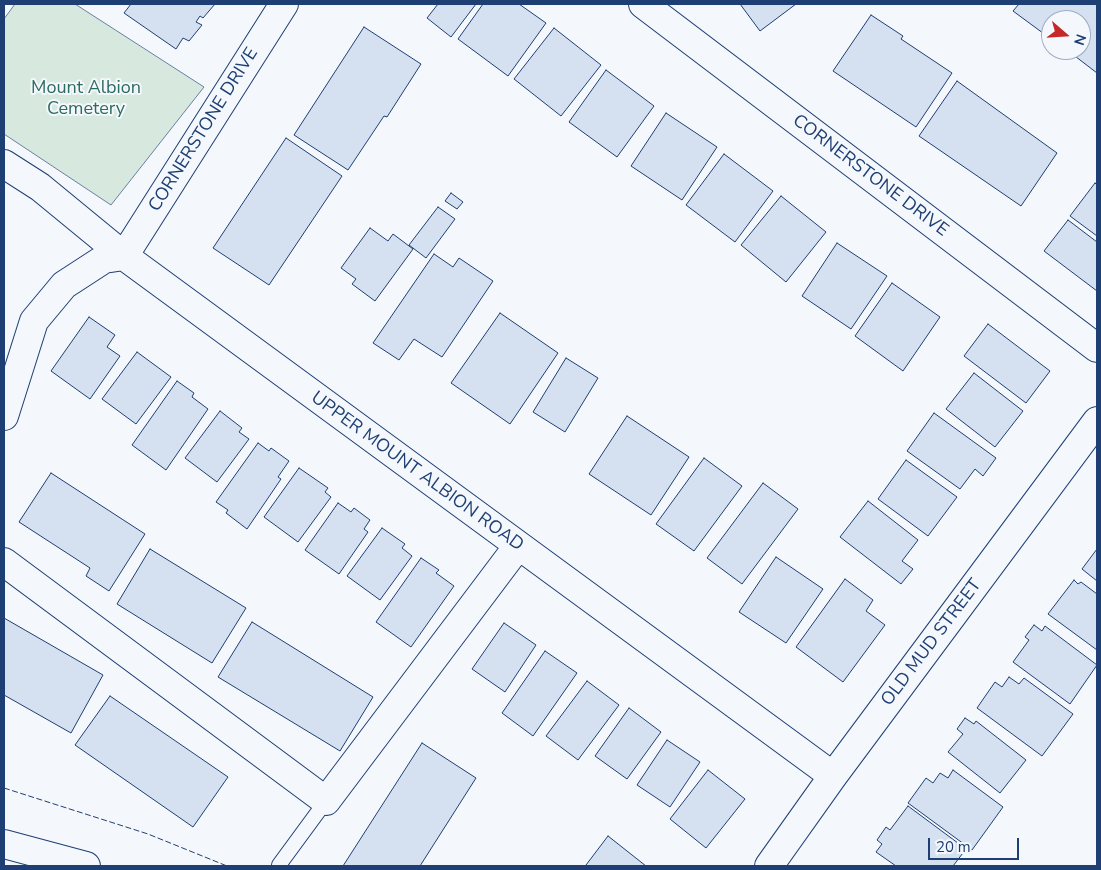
<!DOCTYPE html>
<style>
body{margin:0}
#map{position:relative;width:1101px;height:870px;overflow:hidden;background:#f4f7fb;font-family:"Nunito Sans",sans-serif}
canvas{display:block}
.frame{position:absolute;inset:0;border:5px solid #1d3f73;pointer-events:none}
.north{position:absolute;left:1041px;top:10px;width:50px;height:50px;box-sizing:border-box;background:#f4f7fb;border:1px solid #9eadc5;border-radius:50%;rotate:109deg;font-size:14px;font-weight:700;line-height:20px;text-align:center;color:#1d3f73}
.north::after{content:'';display:block;margin:auto;width:18px;height:22px;background:#c62828;clip-path:polygon(50% 0,100% 100%,50% 72%,0 100%)}
.scale{position:absolute;left:928px;top:838px;width:91px;height:22px;box-sizing:border-box;border:2px solid #1d3f73;border-top:0;padding-left:6px;font-size:15px;line-height:18px;white-space:nowrap;color:#1d3f73;-webkit-text-stroke:4px #f4f7fb;paint-order:stroke}
</style>
<div id="map">
<canvas width="1101" height="870"></canvas>
<div class="frame"></div>
<div class="north">N</div>
<div class="scale">20 m</div>
</div>
<script>
const ctx = document.querySelector('canvas').getContext('2d');
ctx.lineJoin = 'round';
function fillPath(path, color) { ctx.fillStyle = color; ctx.fill(path, 'evenodd'); }
const shape = rows => new Path2D(rows.map(r => 'M' + r).join(''));
function strokePath(path, color, width, dash) { ctx.strokeStyle = color; ctx.lineWidth = width; ctx.lineCap = dash ? 'butt' : 'round'; ctx.setLineDash(dash || []); ctx.stroke(path); }
function label(font, color, halo, rows, align = 'center') {
  ctx.font = font + ' "Nunito Sans",sans-serif'; ctx.lineWidth = 4; ctx.setLineDash([]); ctx.textBaseline = 'middle'; ctx.strokeStyle = halo; ctx.fillStyle = color; for (const [text, x, y, turn = 0] of rows) {
    ctx.save(); ctx.translate(x, y); ctx.rotate((+turn || 0) * Math.PI / 180); ctx.textAlign = isNaN(turn) ? turn : align; if (halo) ctx.strokeText(text, 0, 0); ctx.fillText(text, 0, 0); ctx.restore();
  }
}
const green = shape([
 [15,4,75,4,204,87,111,205,4,134,4,19,15,4]
]);
const building = shape([
 [131,4,215,4,203,18,200,16,196,22,202,25,189,41,183,38,176,49,124,13,131,4],
 [438,4,476,4,451,37,427,18,438,4],
 [483,4,519,4,546,23,508,76,458,39,483,4],
 [740,4,796,4,760,31,740,4],
 [1019,4,1097,4,1097,73,1067,50,1081,50,1081,20,1051,20,1051,39,1013,11,1019,4],
 [871,15,903,36,901,39,952,73,916,127,833,71,871,15],
 [364,27,421,64,387,117,384,116,348,170,294,135,364,27],
 [554,28,601,65,561,116,514,79,554,28],
 [606,70,654,106,617,157,569,122,606,70],
 [957,81,1057,153,1021,206,919,136,957,81],
 [666,113,717,147,682,200,631,166,666,113],
 [286,138,342,176,269,285,213,248,286,138],
 [724,154,773,191,735,242,686,205,724,154],
 [1095,183,1097,185,1097,236,1070,216,1095,183],
 [451,193,463,202,457,209,445,201,451,193],
 [781,196,826,232,786,282,741,245,781,196],
 [438,207,455,219,426,258,409,245,438,207],
 [1068,220,1097,242,1097,291,1044,251,1068,220],
 [370,228,388,241,393,234,413,249,375,301,352,284,356,279,341,268,370,228],
 [837,243,887,276,851,329,802,296,837,243],
 [434,254,453,267,459,258,493,281,442,357,414,339,399,360,373,343,434,254],
 [892,283,940,317,903,371,855,336,892,283],
 [500,313,558,353,510,424,451,383,500,313],
 [89,317,115,335,107,347,120,356,90,399,51,371,89,317],
 [988,324,1050,371,1026,403,964,356,988,324],
 [137,352,171,377,136,424,102,399,137,352],
 [566,358,598,378,565,432,533,412,566,358],
 [974,373,1023,411,995,447,946,409,974,373],
 [177,381,194,393,192,397,208,409,166,470,132,445,177,381],
 [220,411,242,428,239,432,249,439,217,482,185,458,220,411],
 [934,413,996,458,983,476,975,469,960,489,907,451,934,413],
 [627,416,689,457,651,515,589,474,627,416],
 [258,443,269,451,271,448,289,461,278,477,281,479,247,529,226,513,228,510,216,502,258,443],
 [704,458,742,486,694,551,656,524,704,458],
 [906,460,957,497,928,536,878,499,906,460],
 [299,468,328,488,325,492,331,497,298,542,264,517,299,468],
 [51,473,145,534,109,591,86,576,90,568,19,522,51,473],
 [763,483,798,509,742,584,707,558,763,483],
 [868,501,918,540,902,561,913,569,901,584,840,537,868,501],
 [338,503,351,512,354,508,370,520,364,529,368,532,339,574,305,550,338,503],
 [382,528,405,544,402,548,412,556,380,600,347,576,382,528],
 [150,549,246,608,212,663,117,604,150,549],
 [1097,549,1097,581,1082,569,1097,549],
 [776,557,823,589,786,643,739,612,776,557],
 [421,558,439,570,436,573,454,586,411,647,376,622,421,558],
 [845,579,873,600,866,611,885,625,843,682,796,647,845,579],
 [1074,580,1078,584,1081,582,1097,594,1097,650,1048,614,1074,580],
 [4,618,103,675,71,733,4,695,4,618],
 [252,622,373,697,340,751,218,677,252,622],
 [504,623,536,645,505,692,472,669,504,623],
 [1034,625,1042,631,1045,626,1097,665,1070,704,1013,662,1029,640,1025,637,1034,625],
 [545,651,577,673,533,736,502,713,545,651],
 [1009,677,1019,684,1024,678,1073,714,1042,756,977,708,995,682,1002,687,1009,677],
 [587,681,619,705,578,760,546,736,587,681],
 [110,696,228,777,193,827,75,745,110,696],
 [629,708,661,732,627,779,595,756,629,708],
 [965,718,974,724,976,721,1026,760,1000,793,948,752,963,734,957,729,965,718],
 [667,740,700,762,670,807,637,785,667,740],
 [422,743,476,778,420,866,343,866,422,743],
 [708,770,745,799,706,848,670,819,708,770],
 [953,770,1003,807,972,850,908,803,926,778,933,783,940,773,948,778,953,770],
 [908,806,966,849,953,866,896,866,876,852,882,844,877,840,886,827,890,830,908,806],
 [608,836,646,866,587,866,586,865,608,836]
]);
const lane = shape([
 [279,865,326,801]
]);
const street = shape([
 [643,4,1097,348],
 [4,164,40,187,124,256,833,776],
 [4,416,34,321,64,285,104,259,124,256,284,4],
 [4,562,326,801,518,546],
 [769,866,833,776,1097,421]
]);
const secondary = shape([
 [4,844,86,866]
]);
const fence = shape([
 [4,788,148,834,227,866]
]);
const parkNames = [
 ["Mount Albion",86,89],
 ["Cemetery",86,110]
];
const streetNames = [
 ["CORNERSTONE DRIVE",204,130,-58],
 ["CORNERSTONE DRIVE",870,176,37],
 ["UPPER MOUNT ALBION ROAD",417,472,36],
 ["OLD MUD STREET",932,643,-53]
];
fillPath(green, '#d7e8df');
strokePath(green, '#687fa3', 1);
fillPath(building, '#d5e0f0');
strokePath(building, '#1d3f73', 1);
strokePath(lane, '#1d3f73', 16);
strokePath(street, '#1d3f73', 30);
strokePath(secondary, '#1d3f73', 30);
strokePath(lane, '#f4f7fb', 14);
strokePath(street, '#f4f7fb', 28);
strokePath(secondary, '#f4f7fb', 28);
strokePath(fence, '#1d3f73', 1, [6, 2.5]);
label('18px', '#2c6c60', '#f4f7fb', parkNames);
label('18px', '#1d3f73', '#f4f7fb', streetNames);
</script>
